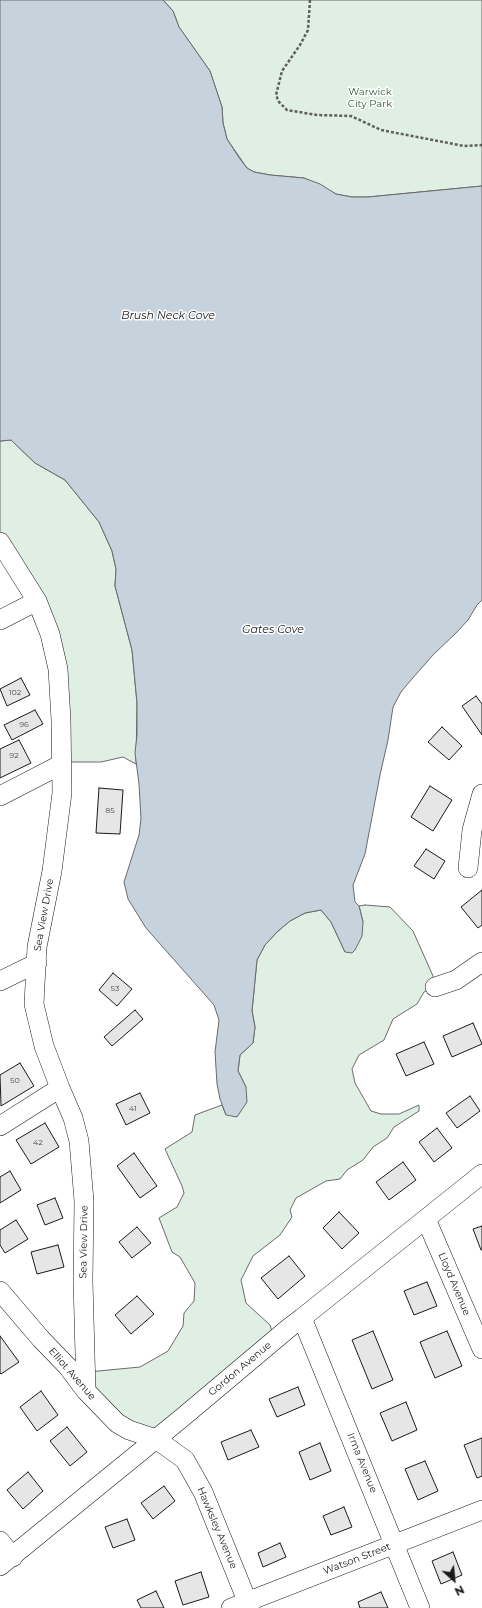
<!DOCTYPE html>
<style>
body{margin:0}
#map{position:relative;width:482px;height:1608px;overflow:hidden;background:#fff;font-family:Montserrat,sans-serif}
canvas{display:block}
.north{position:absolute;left:434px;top:1560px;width:40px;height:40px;-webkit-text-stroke:3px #fff;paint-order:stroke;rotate:153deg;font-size:11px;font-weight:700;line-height:16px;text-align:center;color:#1a1a1a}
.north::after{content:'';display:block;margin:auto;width:14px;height:18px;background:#1a1a1a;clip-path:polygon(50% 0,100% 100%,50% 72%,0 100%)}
</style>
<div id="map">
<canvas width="482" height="1608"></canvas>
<div class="north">N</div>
</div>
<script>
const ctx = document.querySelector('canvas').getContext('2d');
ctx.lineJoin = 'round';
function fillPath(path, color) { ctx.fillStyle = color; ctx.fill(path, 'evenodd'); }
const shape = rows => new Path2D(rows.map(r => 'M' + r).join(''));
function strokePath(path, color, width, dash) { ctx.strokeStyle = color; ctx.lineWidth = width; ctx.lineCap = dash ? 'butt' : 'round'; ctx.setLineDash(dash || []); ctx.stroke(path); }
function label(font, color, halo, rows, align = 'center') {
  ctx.font = font + ' Montserrat,sans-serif'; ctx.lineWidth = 3; ctx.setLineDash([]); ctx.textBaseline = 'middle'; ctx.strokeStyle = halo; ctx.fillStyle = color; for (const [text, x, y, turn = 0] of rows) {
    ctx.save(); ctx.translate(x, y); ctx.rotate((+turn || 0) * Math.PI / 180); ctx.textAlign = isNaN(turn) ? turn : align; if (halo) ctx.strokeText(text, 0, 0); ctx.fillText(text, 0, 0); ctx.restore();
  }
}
const green = shape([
 [163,0,482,0,482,186,368,197,352,197,336,194,304,178,270,175,254,172,247,168,227,139,223,123,222,107,210,71,179,27,173,11,163,0],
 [11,440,35,463,65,480,99,522,112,551,116,569,115,586,132,650,137,703,136,764,123,757,101,762,63,762,58,673,0,542,0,441,11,440],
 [365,905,390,907,413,931,437,985,424,992,417,1004,393,1019,384,1040,359,1055,352,1069,355,1083,371,1111,381,1114,399,1114,419,1105,419,1111,394,1127,387,1138,373,1147,363,1160,347,1170,340,1179,326,1181,296,1198,290,1210,292,1217,280,1235,253,1256,241,1280,246,1303,270,1325,275,1341,156,1442,108,1418,88,1372,140,1367,168,1351,183,1326,184,1313,194,1301,195,1283,180,1257,172,1252,159,1218,177,1207,184,1193,182,1186,165,1149,192,1132,195,1115,222,1105,226,1115,246,1087,238,1071,240,1055,253,1043,255,1027,252,1011,257,960,265,945,277,932,290,921,305,913,321,910,331,922,345,952,363,922,359,906,365,905]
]);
const water = shape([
 [0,0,163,0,173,11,179,27,210,71,222,107,223,123,227,139,240,159,247,168,254,172,270,175,304,178,320,184,336,194,352,197,368,197,482,186,482,600,477,605,468,620,457,632,433,655,411,680,401,692,393,707,388,740,380,775,365,854,353,885,355,902,359,906,363,922,362,936,355,950,352,953,345,952,331,922,321,910,305,913,290,921,277,932,265,945,257,960,252,1011,255,1027,253,1043,240,1055,238,1071,246,1087,247,1102,237,1117,226,1115,220,1099,217,1084,215,1052,219,1020,214,1005,146,928,128,899,124,882,139,835,141,819,139,784,135,753,137,735,137,703,132,650,115,586,116,569,112,551,99,522,65,480,35,463,11,440,0,441,0,0]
]);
const building = shape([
 [21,678,30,695,7,706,0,689,21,678],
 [476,696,482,704,482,735,462,706,476,696],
 [35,710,43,724,12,740,4,725,35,710],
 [442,727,462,746,449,760,428,742,442,727],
 [19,740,31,763,0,778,0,749,19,740],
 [430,786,452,800,433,831,411,817,430,786],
 [99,788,123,790,120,834,96,833,99,788],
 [426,849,445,861,434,879,414,866,426,849],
 [482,890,482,925,478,928,461,907,482,890],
 [113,973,132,989,117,1006,99,990,113,973],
 [135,1010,143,1019,112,1046,104,1037,135,1010],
 [473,1023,482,1044,452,1057,443,1036,473,1023],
 [424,1042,434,1064,406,1076,396,1054,424,1042],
 [20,1063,34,1086,1,1106,0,1075,20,1063],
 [140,1093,150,1113,126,1125,116,1104,140,1093],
 [470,1096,480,1111,457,1128,446,1113,470,1096],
 [45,1123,59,1147,31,1164,16,1140,45,1123],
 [437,1128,452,1148,434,1162,419,1142,437,1128],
 [134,1153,157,1186,140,1198,117,1166,134,1153],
 [403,1162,416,1180,389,1200,376,1182,403,1162],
 [10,1171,21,1190,0,1203,0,1177,10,1171],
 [55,1198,63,1218,45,1225,37,1205,55,1198],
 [339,1212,359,1233,342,1249,323,1228,339,1212],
 [16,1220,28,1239,5,1253,0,1245,0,1230,16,1220],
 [482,1226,482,1250,481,1250,473,1229,482,1226],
 [137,1227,151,1243,132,1258,119,1242,137,1227],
 [58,1245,64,1267,37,1274,31,1252,58,1245],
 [289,1256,305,1276,278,1299,261,1278,289,1256],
 [427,1282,437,1306,414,1315,404,1291,427,1282],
 [137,1296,154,1314,131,1334,115,1315,137,1296],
 [373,1331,393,1380,372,1389,352,1340,373,1331],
 [447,1331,462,1366,435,1378,420,1342,447,1331],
 [0,1336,19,1362,1,1374,0,1373,0,1336],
 [298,1387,305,1405,277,1417,269,1399,298,1387],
 [41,1391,58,1415,37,1431,20,1407,41,1391],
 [406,1402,417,1430,392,1441,380,1413,406,1402],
 [67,1427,87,1452,70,1466,50,1441,67,1427],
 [251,1430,259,1447,228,1460,221,1442,251,1430],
 [482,1438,482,1476,477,1478,464,1445,482,1438],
 [320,1443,331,1471,310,1480,299,1452,320,1443],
 [425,1461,438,1491,418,1500,405,1469,425,1461],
 [28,1472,43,1491,23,1509,7,1490,28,1472],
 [164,1486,175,1501,153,1519,141,1503,164,1486],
 [344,1507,352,1527,331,1535,323,1516,344,1507],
 [127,1519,135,1540,113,1548,105,1527,127,1519],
 [280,1543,286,1557,263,1567,258,1553,280,1543],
 [453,1552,462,1575,441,1584,432,1561,453,1552],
 [201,1572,209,1597,183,1605,175,1581,201,1572],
 [156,1591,164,1608,141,1608,137,1600,156,1591],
 [381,1592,388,1608,360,1608,358,1602,381,1592]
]);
const path = shape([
 [310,0,308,30,300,45,282,71,276,95,279,102,287,110,317,115,351,116,381,130,464,146,482,145]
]);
const minor = shape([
 [0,542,37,601,50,634,58,669,61,720,62,793,52,871,37,947,34,1004,44,1046,60,1088,73,1118,79,1141,84,1201,83,1281,86,1391],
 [0,620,37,601],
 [0,796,62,764],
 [468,868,472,830,482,794],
 [0,981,37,963],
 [435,987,456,980,482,962],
 [0,1126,60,1088],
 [426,1219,482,1349],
 [0,1291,41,1339,68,1367,86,1391,117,1423,129,1430,156,1439,185,1460,203,1492,250,1608],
 [302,1318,420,1608],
 [0,1541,13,1557],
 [0,1566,183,1417,290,1327,302,1318,482,1174],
 [231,1608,482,1510]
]);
const numberNames = [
 ["102",15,693],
 ["96",24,725],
 ["92",14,756],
 ["85",110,811],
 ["53",115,989],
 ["50",15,1081],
 ["41",133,1109],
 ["42",38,1143]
];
const parkNames = [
 ["Warwick",370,92],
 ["City Park",370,104]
];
const streetNames = [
 ["Sea View Drive",44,915,-80],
 ["Sea View Drive",84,1242,-89],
 ["Lloyd Avenue",454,1284,67],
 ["Gordon Avenue",240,1369,-40],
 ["Elliot Avenue",72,1374,49],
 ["Irma Avenue",362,1463,68],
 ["Hawksley Avenue",217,1528,67],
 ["Watson Street",357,1559,-21]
];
const waterNames = [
 ["Brush Neck Cove",168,316],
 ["Gates Cove",273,630]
];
fillPath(green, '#e0efe3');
strokePath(green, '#6a6a6a', 1);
fillPath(water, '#c6d2dc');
strokePath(water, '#6a6a6a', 1);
fillPath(building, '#e6e6e6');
strokePath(building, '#1a1a1a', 1);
strokePath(minor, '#1a1a1a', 20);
strokePath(path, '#5f5f5f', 2.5, [3, 2]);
strokePath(minor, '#fff', 19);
label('8px', '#4d4d4d', null, numberNames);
label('10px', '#2b5a34', '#fff', parkNames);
label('10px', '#1a1a1a', '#fff', streetNames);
label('italic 11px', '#1a1a1a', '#fff', waterNames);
</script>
